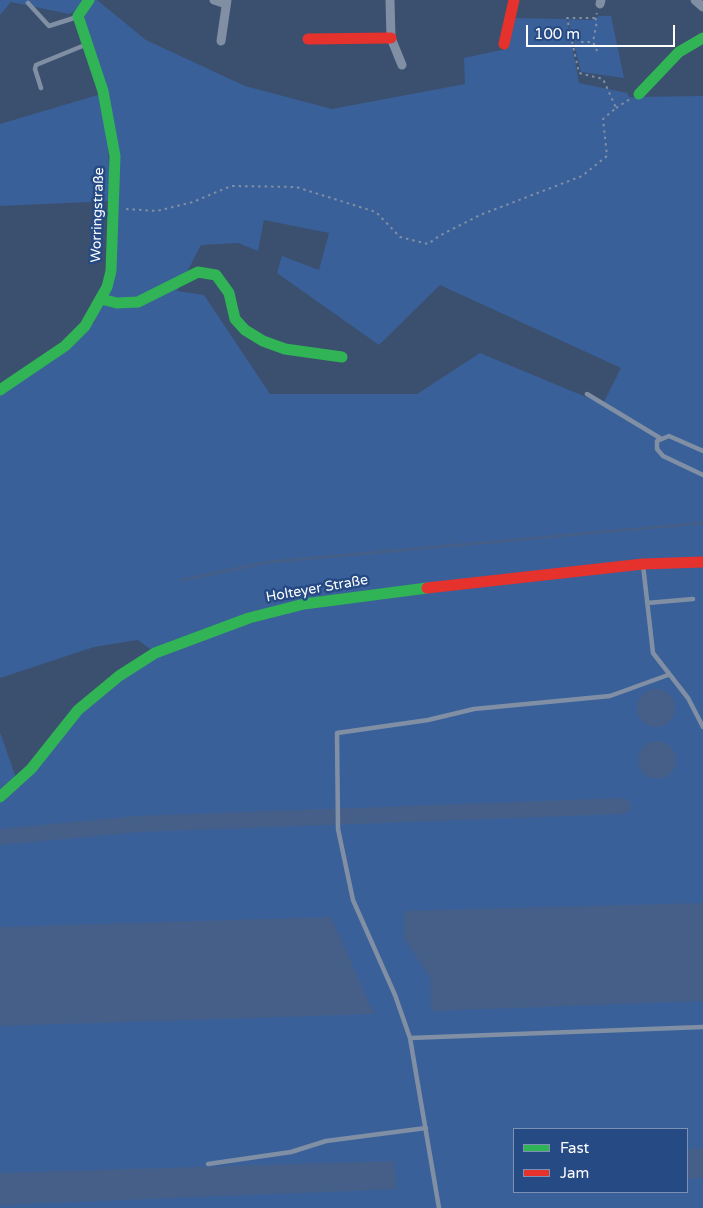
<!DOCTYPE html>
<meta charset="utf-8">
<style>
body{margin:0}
#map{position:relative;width:703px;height:1208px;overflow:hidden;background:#3b4f6e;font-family:"Varela Round",sans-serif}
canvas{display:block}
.legend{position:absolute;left:513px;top:1128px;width:175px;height:65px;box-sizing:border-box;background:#254a84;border:1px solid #7c92b5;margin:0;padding:6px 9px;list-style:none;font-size:15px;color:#fff}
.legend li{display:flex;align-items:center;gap:10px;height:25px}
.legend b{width:25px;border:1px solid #7c92b5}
.scale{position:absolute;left:526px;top:25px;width:149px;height:22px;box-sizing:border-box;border:2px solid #fff;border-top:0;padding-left:6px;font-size:15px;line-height:18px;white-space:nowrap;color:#fff;-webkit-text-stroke:4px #254a84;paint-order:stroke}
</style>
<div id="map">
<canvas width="703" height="1208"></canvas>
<ul class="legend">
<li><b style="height:6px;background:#30b455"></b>Fast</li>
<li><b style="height:6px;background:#e5322d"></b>Jam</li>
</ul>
<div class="scale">100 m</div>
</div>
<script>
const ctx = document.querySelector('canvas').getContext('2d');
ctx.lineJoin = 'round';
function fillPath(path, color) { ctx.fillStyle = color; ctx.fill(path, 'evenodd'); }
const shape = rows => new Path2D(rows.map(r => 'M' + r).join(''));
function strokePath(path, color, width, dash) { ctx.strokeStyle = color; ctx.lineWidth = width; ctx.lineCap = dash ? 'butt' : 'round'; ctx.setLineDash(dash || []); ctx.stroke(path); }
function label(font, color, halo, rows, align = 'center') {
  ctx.font = font + ' "Varela Round",sans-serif'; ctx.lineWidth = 5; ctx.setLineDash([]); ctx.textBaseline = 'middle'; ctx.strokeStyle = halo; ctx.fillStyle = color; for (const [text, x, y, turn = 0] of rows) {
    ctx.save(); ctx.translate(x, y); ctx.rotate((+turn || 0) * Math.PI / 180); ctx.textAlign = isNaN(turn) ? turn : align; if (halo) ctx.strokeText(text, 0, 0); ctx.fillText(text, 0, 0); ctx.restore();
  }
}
const green = shape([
 [0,0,87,0,82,7,69,14,11,2,0,15],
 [89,0,97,0,146,40,245,86,332,109,465,84,464,58,506,49,512,18,567,19,579,83,627,93,629,97,703,96,703,560,303,601,154,652,138,640,94,647,0,678,0,395,71,345,97,320,86,327,108,291,116,157,82,26],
 [264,220,329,233,319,270,282,256,277,273,379,345,440,285,621,368,603,404,480,353,417,394,270,394,204,295,177,291,201,245,238,243,258,251],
 [599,16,611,16,624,78,581,72,568,19,592,20],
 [101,94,106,109,111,201,0,206,0,124],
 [703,566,703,1208,0,1208,0,798,79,711,134,668,198,639,302,608,635,568],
 [514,1129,687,1129,687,1192,514,1192],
 [0,732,17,781,0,796]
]);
const water = shape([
 '637 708a19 19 0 1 1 38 0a19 19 0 1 1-38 0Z',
 '638 760a19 19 0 1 1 38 0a19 19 0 1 1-38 0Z',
 [623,798,629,800,629,804,632,804,629,812,623,814,139,832,0,845,0,829,137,816],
 [703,903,703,1001,431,1011,430,977,404,938,404,911],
 [331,917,374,1014,0,1026,0,927],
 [703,1148,703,1178,687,1179,687,1149],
 [394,1161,397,1189,0,1205,0,1173]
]);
const stream = shape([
 [182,580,269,562,703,523]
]);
const path = shape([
 [595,18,597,21,593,42,598,53],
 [581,42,593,42],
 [616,108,630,99],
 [126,209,157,211,193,202,231,186,296,187,376,212,400,237,428,244,439,236,480,215,582,176,607,156,603,119,616,108,603,79,579,73,567,18,595,18,597,13]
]);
const lane = shape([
 [28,3,49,26,77,17],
 [41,88,35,69,36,65,85,45],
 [587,394,660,438],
 [703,451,669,436,657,441,657,449,663,456,703,475],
 [643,565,653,653,688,698,703,727],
 [647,603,693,599],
 [668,675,610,696,474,709,428,720,337,733,338,829,353,900,395,995,410,1038,703,1027],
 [410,1038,439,1208],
 [208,1164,291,1152,326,1141,426,1128]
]);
const street = shape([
 [214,0,226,4],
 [390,0,391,38,402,65],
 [695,0,703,7],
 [600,4,601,0],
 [221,41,227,0]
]);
const fast = shape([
 [639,94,679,52,703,38],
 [101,299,117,303,138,302,198,272,216,275,229,293,235,319,245,330,263,341,285,349,342,357],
 [0,390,65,346,85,326,107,287,111,271,115,156,103,91,78,16,89,0],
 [0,797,31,769,78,710,119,676,155,653,249,618,304,604,427,588]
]);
const jam = shape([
 [308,39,391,38],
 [504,44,514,0],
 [427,588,643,564,703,562]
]);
const streetNames = [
 ["Worringstraße",98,215,-88],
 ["Holteyer Straße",317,589,-10]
];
fillPath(green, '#3a6099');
fillPath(water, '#465f88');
strokePath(stream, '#465f88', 3);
strokePath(path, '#818fa4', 2, [2.5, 4]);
strokePath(lane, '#818fa4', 4.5);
strokePath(street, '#818fa4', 9);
strokePath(fast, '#30b455', 11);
strokePath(jam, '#e5322d', 11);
label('14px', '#fff', '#254a84', streetNames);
</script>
